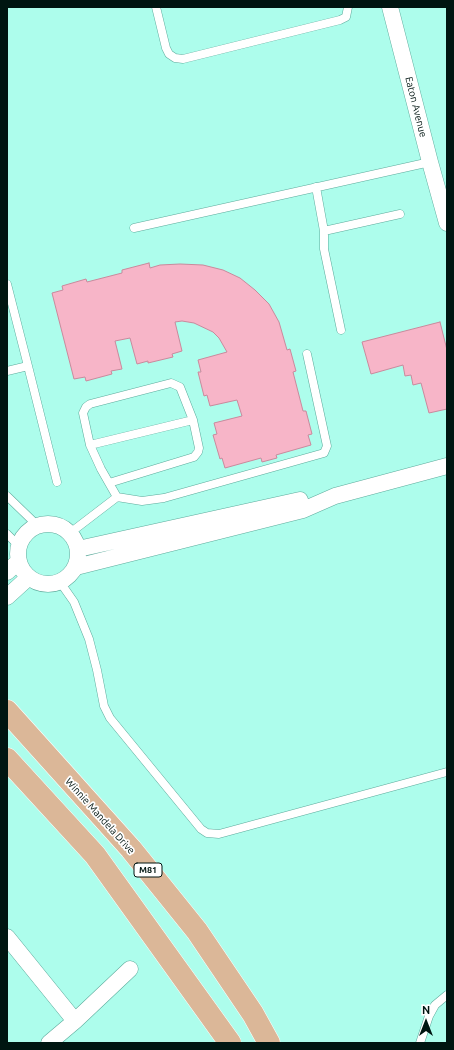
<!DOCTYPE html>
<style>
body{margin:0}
#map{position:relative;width:454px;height:1050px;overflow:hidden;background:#adfdec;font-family:Ubuntu,sans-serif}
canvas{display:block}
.frame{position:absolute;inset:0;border:8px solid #001511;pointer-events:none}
.north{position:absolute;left:406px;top:1002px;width:40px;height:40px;-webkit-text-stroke:3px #fff;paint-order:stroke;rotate:0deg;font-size:11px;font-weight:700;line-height:16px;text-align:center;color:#001511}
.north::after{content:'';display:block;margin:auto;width:14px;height:18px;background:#001511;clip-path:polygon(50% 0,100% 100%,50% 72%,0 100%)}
</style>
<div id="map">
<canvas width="454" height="1050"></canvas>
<div class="frame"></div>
<div class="north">N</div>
</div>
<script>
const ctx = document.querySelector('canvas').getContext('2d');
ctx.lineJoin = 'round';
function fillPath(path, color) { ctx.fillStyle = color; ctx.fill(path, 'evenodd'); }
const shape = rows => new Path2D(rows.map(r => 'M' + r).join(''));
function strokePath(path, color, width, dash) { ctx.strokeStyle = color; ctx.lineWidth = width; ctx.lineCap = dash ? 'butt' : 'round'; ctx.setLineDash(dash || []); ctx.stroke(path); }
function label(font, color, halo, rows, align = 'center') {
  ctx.font = font + ' Ubuntu,sans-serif'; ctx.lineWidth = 3.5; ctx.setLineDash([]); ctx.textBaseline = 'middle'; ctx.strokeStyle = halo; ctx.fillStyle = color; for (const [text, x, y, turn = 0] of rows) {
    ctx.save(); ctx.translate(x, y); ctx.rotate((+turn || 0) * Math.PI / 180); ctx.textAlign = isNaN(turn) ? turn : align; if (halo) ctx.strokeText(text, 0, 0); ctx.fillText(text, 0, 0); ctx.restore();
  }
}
const building = shape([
 [149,263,150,268,160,265,180,264,203,265,223,270,240,278,255,290,269,304,279,322,287,350,290,349,296,371,293,372,303,411,306,411,312,434,308,435,311,445,276,455,277,458,262,462,261,458,225,468,222,458,220,459,213,435,217,434,214,423,242,416,237,400,210,406,207,395,204,396,198,372,201,372,198,360,227,352,219,338,213,332,194,323,182,321,175,322,182,351,172,354,173,357,148,363,148,361,137,364,130,338,115,341,122,369,111,371,112,374,86,381,85,377,74,379,52,293,63,290,62,286,86,279,87,282,122,273,122,270,149,263],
 [440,322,447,350,447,409,429,413,421,383,413,385,411,375,405,376,403,365,371,374,362,342,440,322]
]);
const service = shape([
 [156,7,166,48,169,54,175,58,183,59,340,20,346,17,348,7],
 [316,187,324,231,324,249,341,330],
 [134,228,430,162],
 [324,231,400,214],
 [7,284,28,366],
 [7,371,28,366,57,482],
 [90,445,193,420],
 [109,483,194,457,198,452,199,448,193,420,180,387,171,383,90,404,86,407,83,413,90,445,101,469,117,497,142,501,164,498,324,453,327,446,307,354],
 [7,496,38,526],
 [70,533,117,497],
 [7,534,19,546],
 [60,582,74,602,89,639,97,670,104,706,110,718,201,829,207,833,219,834,447,772],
 [420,1043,429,1016,435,1005,447,995]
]);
const minor = shape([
 [390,7,430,162,447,223],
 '18 554a30 30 0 1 1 60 0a30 30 0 1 1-60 0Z',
 [78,549,300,500],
 [76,567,303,510,335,496,447,466],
 [7,572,19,561],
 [7,597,29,577],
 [7,937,75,1021],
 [49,1043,75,1021,130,969]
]);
const primary = shape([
 [7,711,131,849,197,931,253,1014,269,1043],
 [7,759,95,855,230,1043]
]);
const shields = [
 [148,870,28]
];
const shieldNames = [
 ["M81",148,870]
];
const streetNames = [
 ["Eaton Avenue",416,107,76],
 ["Winnie Mandela Drive",100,816,48]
];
fillPath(building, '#f7b5c8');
strokePath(building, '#c9899c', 1);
strokePath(service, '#5dab9c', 9);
strokePath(minor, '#5dab9c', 17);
strokePath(primary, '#fff', 23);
strokePath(service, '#fff', 8);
strokePath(minor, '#fff', 16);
strokePath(primary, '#dbb798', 22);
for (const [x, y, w] of shields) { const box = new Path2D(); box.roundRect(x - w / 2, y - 7, w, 14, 3); ctx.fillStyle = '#fff'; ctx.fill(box); strokePath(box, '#001511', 1); }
label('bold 9px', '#001511', null, shieldNames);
label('10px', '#001511', '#fff', streetNames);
</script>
